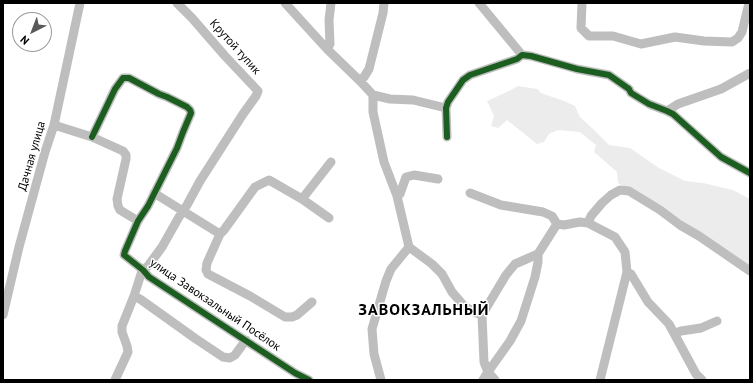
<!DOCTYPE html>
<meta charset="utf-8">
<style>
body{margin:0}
#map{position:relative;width:753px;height:383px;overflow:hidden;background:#fff;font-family:"PT Sans",sans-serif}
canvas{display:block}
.frame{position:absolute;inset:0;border:4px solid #000;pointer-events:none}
.north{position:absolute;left:12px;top:12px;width:40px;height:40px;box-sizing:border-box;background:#fff;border:1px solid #999;border-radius:50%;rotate:222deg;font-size:11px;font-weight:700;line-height:16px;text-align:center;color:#000}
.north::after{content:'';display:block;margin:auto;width:14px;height:18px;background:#595959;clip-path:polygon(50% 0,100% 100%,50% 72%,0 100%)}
</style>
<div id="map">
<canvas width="753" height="383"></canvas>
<div class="frame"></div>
<div class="north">N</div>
</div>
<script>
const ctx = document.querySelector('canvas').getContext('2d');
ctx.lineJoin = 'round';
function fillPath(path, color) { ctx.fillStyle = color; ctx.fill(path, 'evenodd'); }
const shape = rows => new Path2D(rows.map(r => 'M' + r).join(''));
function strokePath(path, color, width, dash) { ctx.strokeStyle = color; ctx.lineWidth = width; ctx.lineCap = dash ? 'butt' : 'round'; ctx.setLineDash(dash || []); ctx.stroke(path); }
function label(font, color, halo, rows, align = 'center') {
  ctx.font = font + ' "PT Sans",sans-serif'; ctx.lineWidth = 3; ctx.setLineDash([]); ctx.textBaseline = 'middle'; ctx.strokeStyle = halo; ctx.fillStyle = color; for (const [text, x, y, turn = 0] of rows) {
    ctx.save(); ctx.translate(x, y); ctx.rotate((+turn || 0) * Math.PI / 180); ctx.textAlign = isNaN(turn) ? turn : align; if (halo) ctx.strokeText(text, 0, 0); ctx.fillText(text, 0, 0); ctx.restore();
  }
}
const green = shape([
 [518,86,537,89,541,93,564,101,575,106,580,117,594,130,609,145,630,148,659,168,685,181,703,183,733,190,750,199,750,266,684,224,643,196,618,183,617,172,594,152,596,145,580,132,558,130,549,134,544,142,537,144,507,120,498,128,491,126,494,116,487,101,511,90]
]);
const minor = shape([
 [285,3,327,49,360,81,373,95],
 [479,3,522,55],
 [582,3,581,28,589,36,613,36,641,44,675,37,704,41,732,42,738,38,742,32,749,3],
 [327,49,330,44,329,20,331,3],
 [360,81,364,77,369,69,383,13,384,3],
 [373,95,373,112,384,162,397,196,409,247,391,269,386,281,372,329,374,354,381,380],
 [373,95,390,99,413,100,446,108],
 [667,111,678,104,721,89,750,73],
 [54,125,92,137,123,151,126,155,126,159,117,199,118,206,120,210,138,221],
 [92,137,115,89,123,78,129,78,159,94,167,97,187,107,190,110,191,113,183,132,177,148,148,206,138,221,125,251,124,255,143,270,149,277,295,373,309,380],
 [447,137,446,108,448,102,463,80,470,75,517,59,522,55,531,56,577,69,609,75,629,89,631,93,649,104,667,111,673,114,721,157,750,173],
 [154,193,220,234],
 [470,193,501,205,543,212,552,216,557,224,564,225,580,222,588,223,615,237,625,252,627,272,631,274,648,302,669,324,696,374,702,380],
 [397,196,400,194,406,177,414,175,438,179],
 [302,199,331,162],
 [588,223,591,216,602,203,611,195,620,190,629,191,660,210,680,225,699,236,750,271],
 [409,247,432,264,442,274,452,292,464,306,476,313,482,315],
 [134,296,140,299,196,339,223,357,230,358,235,355,246,340],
 [312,302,297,315,292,317,285,317,250,296,208,274,206,270,207,263,220,234,224,230,255,187,269,180,302,199,329,218],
 [3,315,19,247,45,152,54,125,80,3],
 [675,333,681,331,701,328,717,321],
 [115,380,128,352,127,346,122,332,122,326,134,296,141,274,143,270,148,266,162,247,179,217,187,205,200,181,243,114,256,96,258,91,225,56,192,18,177,3],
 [483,380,488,372,510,341,521,321,535,277,538,262,538,254,557,224],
 [495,380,488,372,484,362,482,315,506,275,515,264,538,254],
 [600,380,627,272]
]);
const cycleway = shape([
 [92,137,115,89,123,78,129,78,159,94,167,97,187,107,190,110,191,113,183,132,177,148,148,206,138,221,125,251,124,255,143,270,149,277,295,373,309,380],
 [447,137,446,108,448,102,463,80,470,75,517,59,522,55,531,56,577,69,609,75,629,89,631,93,649,104,667,111,673,114,721,157,750,173]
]);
const streetNames = [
 ["Крутой тупик",235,47,48],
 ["Дачная улица",32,156,-74],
 ["улица Завокзальный Посёлок",215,305,34]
];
const districtNames = [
 ["ЗАВОКЗАЛЬНЫЙ",424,310]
];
fillPath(green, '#ececec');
strokePath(minor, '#bebebe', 9);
strokePath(cycleway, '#1b5e20', 6);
label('12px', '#000', '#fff', streetNames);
ctx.letterSpacing = '1px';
label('bold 16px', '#000', '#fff', districtNames);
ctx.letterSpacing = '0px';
</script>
